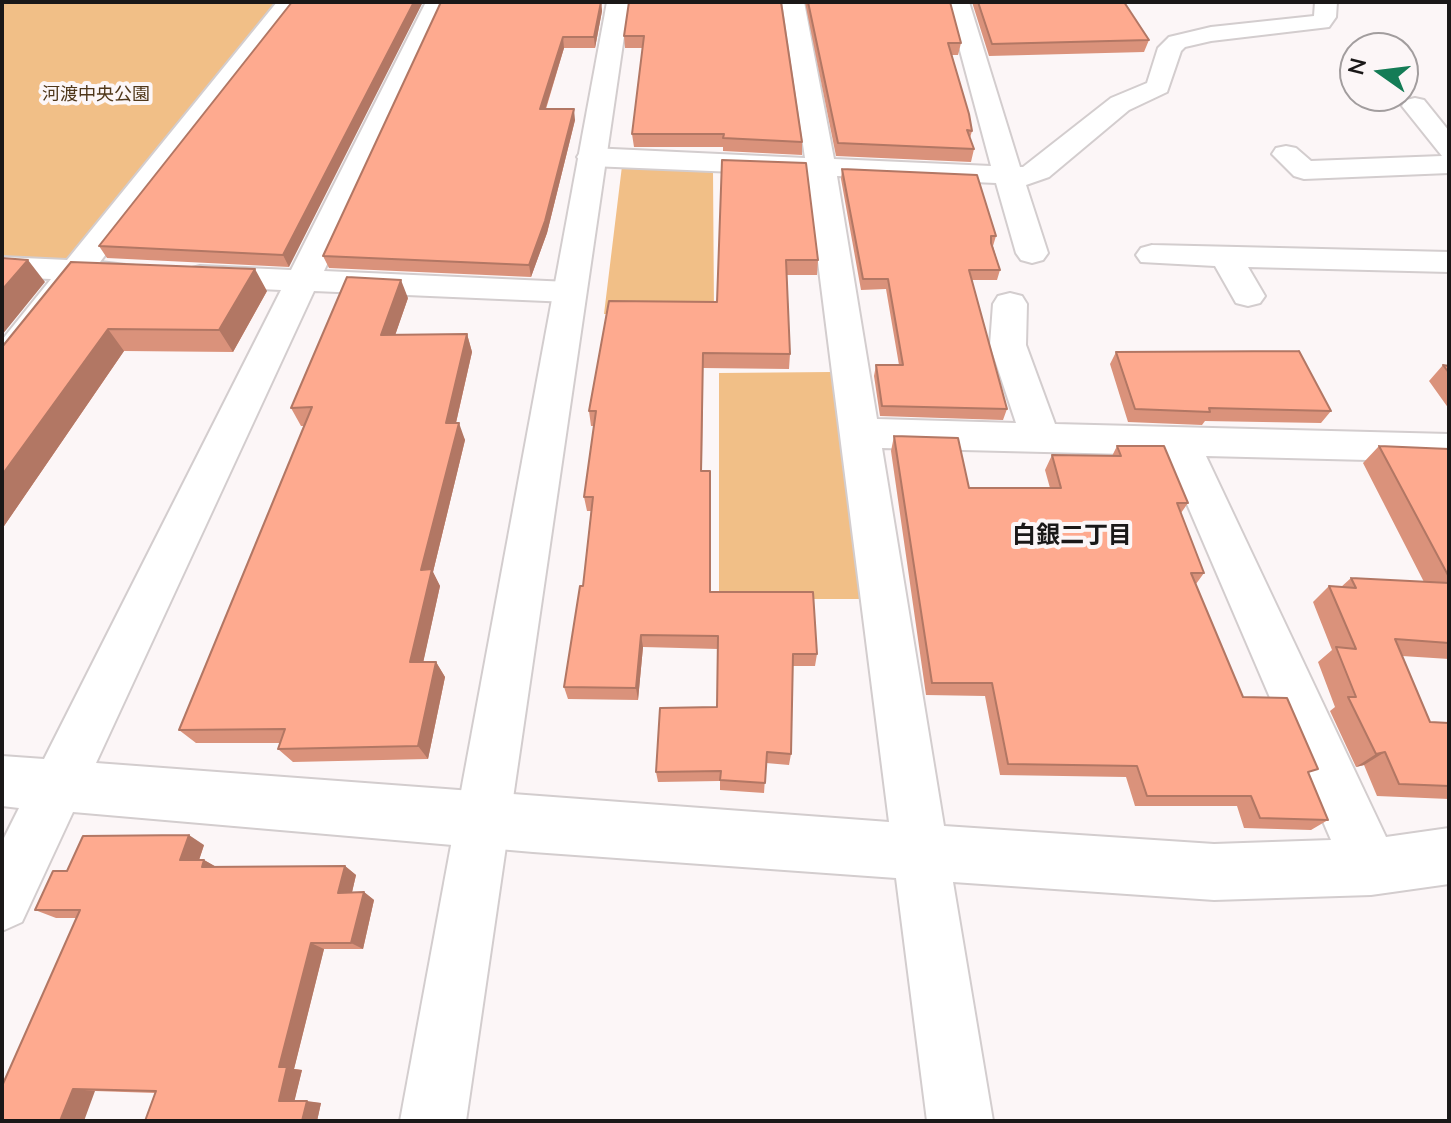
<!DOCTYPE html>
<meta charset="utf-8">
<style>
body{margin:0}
#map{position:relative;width:1451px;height:1123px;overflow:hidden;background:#fcf6f7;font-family:"Nunito Sans",sans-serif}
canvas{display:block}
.frame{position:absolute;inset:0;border:4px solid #1a1818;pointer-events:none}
.north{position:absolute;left:1339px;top:32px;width:80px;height:80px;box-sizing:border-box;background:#fcf6f7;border:2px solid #a29d9e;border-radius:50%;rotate:284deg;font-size:22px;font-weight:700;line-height:32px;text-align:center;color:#1a1818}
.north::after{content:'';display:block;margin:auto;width:28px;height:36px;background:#147c56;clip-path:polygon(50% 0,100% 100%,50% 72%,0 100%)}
</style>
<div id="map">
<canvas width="1451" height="1123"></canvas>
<div class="frame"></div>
<div class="north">N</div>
</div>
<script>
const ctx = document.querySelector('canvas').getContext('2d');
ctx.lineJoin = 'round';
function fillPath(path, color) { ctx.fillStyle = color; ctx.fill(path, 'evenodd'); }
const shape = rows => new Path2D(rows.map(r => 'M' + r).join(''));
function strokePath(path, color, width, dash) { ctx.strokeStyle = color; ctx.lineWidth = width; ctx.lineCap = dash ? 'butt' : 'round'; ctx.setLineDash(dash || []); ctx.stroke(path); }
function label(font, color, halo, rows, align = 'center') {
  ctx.font = font + ' "Nunito Sans","Noto Sans JP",sans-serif'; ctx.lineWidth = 8; ctx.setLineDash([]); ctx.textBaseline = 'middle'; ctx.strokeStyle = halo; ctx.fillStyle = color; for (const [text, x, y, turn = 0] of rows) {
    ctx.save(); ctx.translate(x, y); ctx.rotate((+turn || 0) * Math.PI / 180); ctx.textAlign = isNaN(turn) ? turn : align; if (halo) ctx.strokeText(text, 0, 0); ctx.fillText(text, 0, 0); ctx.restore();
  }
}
const green = shape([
 [2,2,289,2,77,271,2,267],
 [622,166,713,170,714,314,604,314],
 [831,372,860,599,719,599,719,373]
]);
const minor = shape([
 [277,2,300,2,100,262,135,266,139,273,135,280,123,283,85,281,15,373,2,376,2,340,51,279,2,277,2,257,67,260,277,2],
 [426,2,448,2,324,271,569,282,581,285,586,292,581,299,569,302,314,291,96,763,889,822,807,175,591,166,581,163,577,157,581,151,591,148,805,158,782,2,804,2,834,159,991,166,947,2,969,2,1020,167,1023,167,1111,98,1147,83,1158,48,1169,37,1211,27,1314,16,1315,2,1337,2,1336,17,1329,27,1211,41,1185,47,1181,51,1167,92,1129,110,1049,177,1026,185,1048,253,1043,260,1032,263,1021,260,1016,253,996,183,837,176,877,419,1016,423,990,345,993,304,998,296,1010,293,1022,296,1027,304,1026,345,1055,424,1449,434,1449,462,1206,456,1386,837,1449,828,1449,884,1371,895,1214,900,953,882,993,1121,927,1121,896,878,533,852,73,812,22,922,2,931,2,842,19,808,2,806,2,756,44,759,281,290,200,286,188,283,184,276,188,269,200,266,291,270,426,2],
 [882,448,1166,455,1331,840,1214,844,944,826,882,448],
 [1415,98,1424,100,1449,131,1449,173,1304,179,1294,176,1272,154,1276,148,1286,146,1296,148,1311,161,1442,156,1402,106,1406,100,1415,98],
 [1152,245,1449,252,1449,272,1248,267,1265,296,1260,303,1248,306,1236,303,1215,266,1141,262,1136,255,1141,248,1152,245]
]);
const tertiary = shape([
 [607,2,629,2,466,1121,400,1121,607,2]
]);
const wall = shape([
 [292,2,289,267,107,258,99,246],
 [601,2,602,11,595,48,564,48,546,109,575,120,547,233,531,277,329,268,323,256],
 [629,2,802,142,802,155,723,151,723,147,634,147,632,134,643,48,625,48,624,36],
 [805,2,950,2,961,43,958,55,952,55,972,131,970,138,974,149,971,162,836,156],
 [972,2,1124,2,1149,40,1144,52,989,56],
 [722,160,818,260,817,275,787,275,790,354,789,369,703,368,702,471,711,592,817,654,815,666,793,666,791,754,789,765,766,763,764,793,720,790,720,781,658,782,656,772,717,707,718,649,643,647,638,700,568,699,564,687,583,586,591,511,587,511,584,497,594,426,591,426,589,411,717,302],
 [842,169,996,236,993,246,1000,270,997,280,972,280,1007,409,1003,420,880,416,874,376,876,365,899,365,886,289,861,290,841,179],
 [267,291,233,352,124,351,2,529,2,347],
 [408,298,395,335,467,334,472,352,456,423,465,440,433,572,440,586,423,662,436,662,445,677,428,759,293,762,278,749,280,743,196,743,179,730,304,426,301,426,291,408],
 [1116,352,1331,411,1321,423,1205,421,1202,425,1128,422,1110,364],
 [1443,365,1449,366,1449,409,1429,381],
 [894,436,969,488,1050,488,1045,470,1052,455,1112,456,1117,446,1188,503,1181,513,1204,573,1196,584,1243,697,1309,775,1328,820,1311,830,1244,828,1237,806,1135,806,1126,777,1000,775,985,696,926,695,891,451],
 [1379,446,1449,449,1449,659,1402,656,1430,722,1449,723,1449,799,1377,796,1364,765,1356,767,1330,711,1335,707,1318,662,1332,650,1313,602,1329,586,1341,587,1351,578,1424,582,1363,463],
 [204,845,199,860,204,860,216,867,345,866,356,875,352,892,364,892,374,900,363,949,324,949,294,1069,302,1070,294,1101,321,1103,317,1121,145,1121,155,1093,95,1091,2,1121,76,918,56,918,35,910]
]);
const shadedWall = shape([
 [414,2,423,2,289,267,283,255],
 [601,2,602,11,595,48,594,37],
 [563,37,564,48,542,120,540,109],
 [574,109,575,120,547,233,531,277,529,265],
 [28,260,45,282,2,335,2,290],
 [255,269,267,291,233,352,219,330],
 [401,280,408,298,389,353,381,335],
 [108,329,124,351,2,529,2,475],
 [467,334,472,352,452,440,446,423],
 [459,423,465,440,433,572,440,586,420,677,410,662,421,570],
 [641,635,643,647,638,700,636,688],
 [436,662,445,677,428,759,418,746],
 [1385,752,1364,765,1356,767,1376,754],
 [189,835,204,845,196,869,180,860],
 [204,860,220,869,202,867],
 [345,866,356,875,350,901,338,893],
 [364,892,374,900,363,949,351,943],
 [311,943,324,949,294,1069,302,1070,294,1103,279,1101,279,1067],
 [73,1089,95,1091,84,1121,60,1121],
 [307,1101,321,1103,317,1121,302,1121]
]);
const building = shape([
 [292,2,414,2,283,255,99,246,292,2],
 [441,2,601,2,594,37,563,37,540,109,574,109,545,221,529,265,323,256,441,2],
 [629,2,781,2,802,142,723,138,724,134,632,134,644,36,624,36,629,2],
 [808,2,950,2,961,43,948,43,969,114,972,131,967,130,974,149,838,143,808,2],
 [978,2,1124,2,1149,40,992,44,978,2],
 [722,160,806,163,818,260,786,260,790,354,703,353,701,471,710,471,710,592,813,592,817,654,793,654,791,754,767,752,765,783,720,780,721,771,656,772,660,708,717,707,718,636,641,635,636,688,564,687,580,586,583,586,593,497,584,497,596,411,589,411,609,301,717,302,722,160],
 [842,169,977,175,996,236,991,236,991,243,1000,270,969,270,1007,409,882,406,876,365,903,365,888,279,863,279,842,169],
 [2,258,28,260,2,290,2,258],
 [71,262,255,269,219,330,108,329,2,475,2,347,71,262],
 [347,277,401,280,381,335,467,334,446,423,459,423,421,570,432,569,410,662,436,662,418,746,278,749,285,729,179,730,312,407,291,408,347,277],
 [1299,351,1331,411,1209,408,1210,412,1135,409,1116,352,1299,351],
 [1443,365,1449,366,1449,373,1443,365],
 [894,436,958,438,969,488,1061,488,1052,455,1121,456,1117,446,1164,446,1188,503,1177,503,1204,573,1191,573,1243,697,1287,698,1318,769,1308,772,1328,820,1260,818,1251,796,1147,796,1137,766,1008,764,992,683,932,683,894,436],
 [1379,446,1449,449,1449,577,1379,446],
 [1351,578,1449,583,1449,643,1395,639,1430,722,1449,723,1449,786,1399,784,1385,752,1376,754,1348,697,1356,697,1336,647,1356,649,1329,586,1356,588,1351,578],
 [189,835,180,860,204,860,202,867,345,866,338,893,364,892,351,943,311,943,279,1067,287,1067,279,1101,307,1101,302,1121,145,1121,156,1091,73,1089,60,1121,2,1121,2,1086,80,910,35,910,53,871,67,871,83,836,189,835]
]);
const farParknames = [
 ["河渡中央公園",96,96]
];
const neighbourhoodNames = [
 ["白銀二丁目",1072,537]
];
fillPath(green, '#f1bf87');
strokePath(minor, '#d3cdce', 4);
strokePath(tertiary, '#d3cdce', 4);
fillPath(minor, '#fff');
fillPath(tertiary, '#fff');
fillPath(wall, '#da927b');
fillPath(shadedWall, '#b27764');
fillPath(building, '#feaa8f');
strokePath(building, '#b27764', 2);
label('18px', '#4f371a', '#fcf6f7', farParknames);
label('bold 24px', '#1a1818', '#fcf6f7', neighbourhoodNames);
</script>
